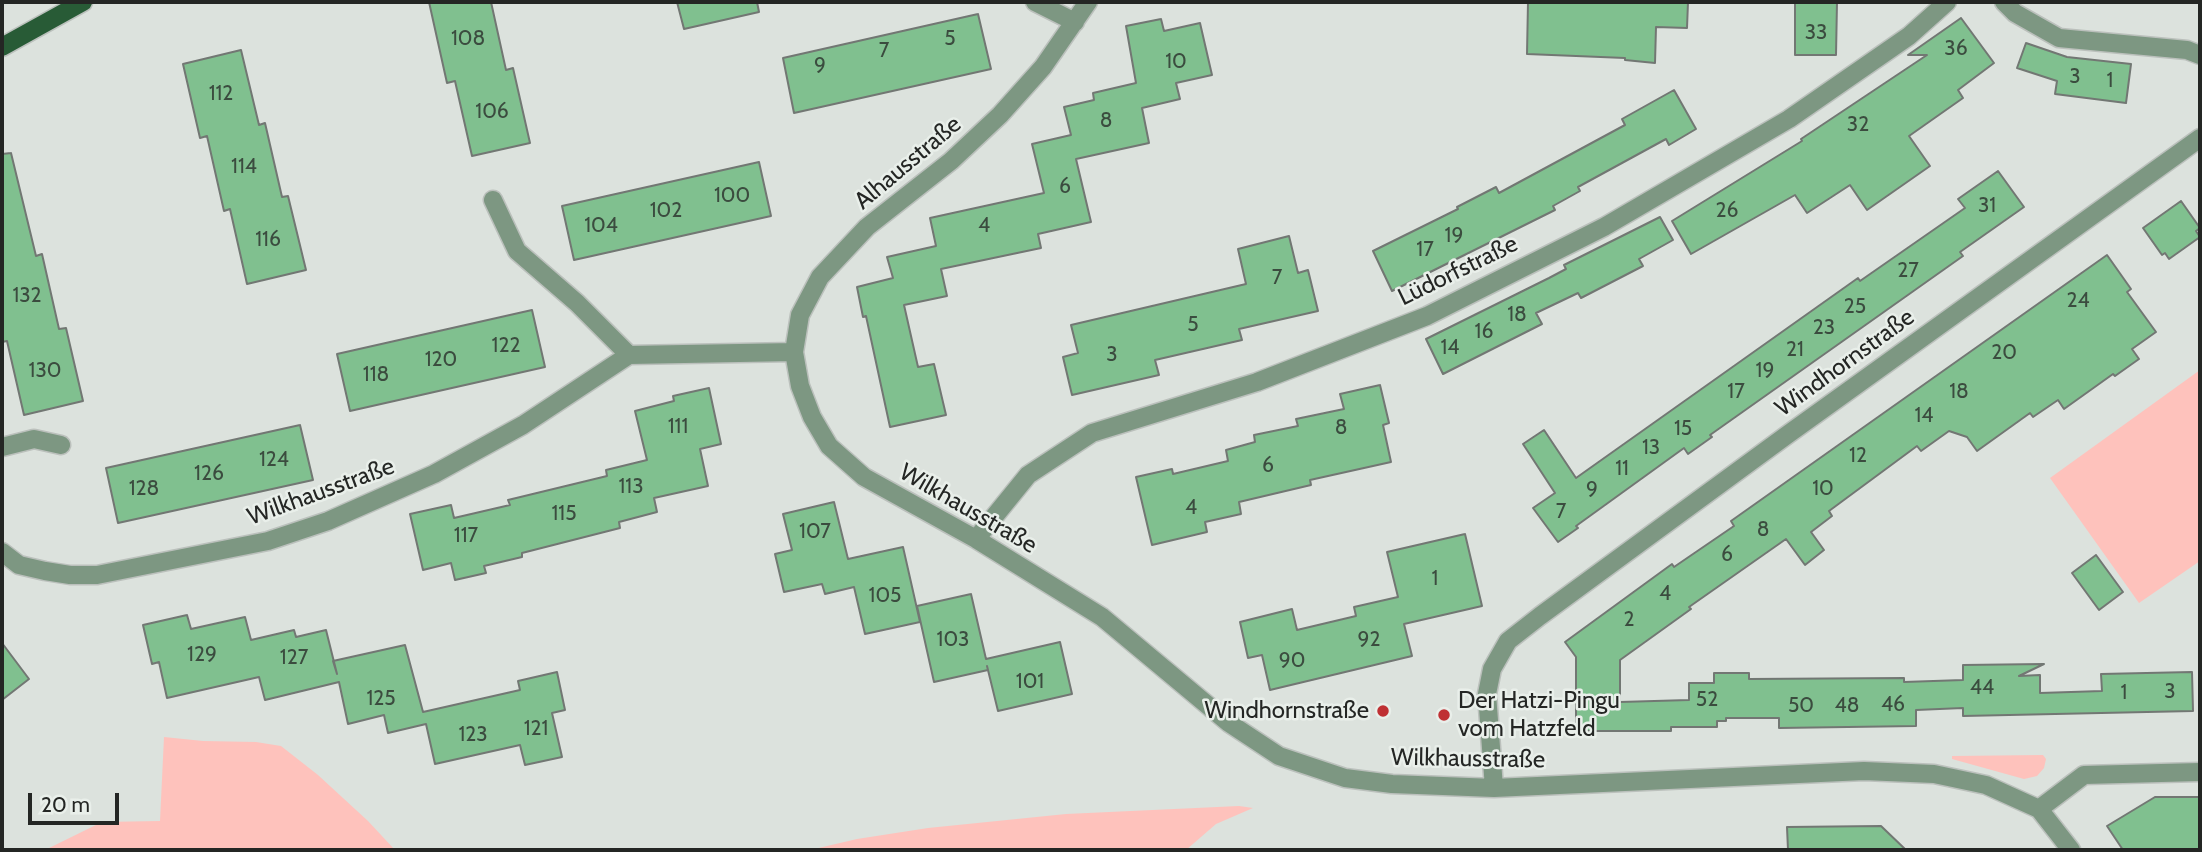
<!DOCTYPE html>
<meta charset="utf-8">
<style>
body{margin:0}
#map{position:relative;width:2202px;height:852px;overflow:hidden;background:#dce2dd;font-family:Cabin,sans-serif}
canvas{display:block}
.frame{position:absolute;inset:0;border:4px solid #242624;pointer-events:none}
.scale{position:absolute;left:28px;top:793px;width:91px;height:32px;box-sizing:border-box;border:4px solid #242624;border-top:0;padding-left:9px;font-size:21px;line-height:24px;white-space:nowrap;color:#242624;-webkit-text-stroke:5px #e9efea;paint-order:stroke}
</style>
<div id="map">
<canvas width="2202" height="852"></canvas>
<div class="frame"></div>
<div class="scale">20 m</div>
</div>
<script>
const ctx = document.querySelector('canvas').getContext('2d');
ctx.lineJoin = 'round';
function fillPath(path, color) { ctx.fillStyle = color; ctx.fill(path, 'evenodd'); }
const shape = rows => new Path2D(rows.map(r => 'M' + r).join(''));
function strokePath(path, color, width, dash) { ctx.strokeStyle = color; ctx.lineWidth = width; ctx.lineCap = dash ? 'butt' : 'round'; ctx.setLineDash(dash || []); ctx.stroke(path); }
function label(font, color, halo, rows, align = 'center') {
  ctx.font = font + ' Cabin,sans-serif'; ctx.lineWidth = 5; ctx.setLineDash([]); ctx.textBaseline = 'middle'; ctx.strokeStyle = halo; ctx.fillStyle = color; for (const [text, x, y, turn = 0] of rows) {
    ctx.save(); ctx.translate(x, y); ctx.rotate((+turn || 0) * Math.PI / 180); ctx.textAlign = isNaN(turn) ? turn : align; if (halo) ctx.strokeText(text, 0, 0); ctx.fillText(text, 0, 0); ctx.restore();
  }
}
const green = shape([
 [2200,370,2200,561,2139,603,2050,478],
 [164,737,203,741,256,742,281,746,318,775,368,821,395,850,45,850,102,822,160,821],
 [2043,755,2046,759,2044,768,2037,776,2024,779,1952,759,1952,756],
 [1239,806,1253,808,1216,824,1186,850,810,850,857,839,928,828,1066,814]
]);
const building = shape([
 [429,2,491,2,506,70,513,68,530,143,472,156,455,81,447,83,429,2],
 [677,2,757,2,759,12,684,29,677,2],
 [1528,2,1688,2,1687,28,1656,27,1655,63,1625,60,1625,58,1527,54,1528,2],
 [1795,2,1837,2,1836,55,1795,55,1795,2],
 [978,14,991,69,794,113,783,58,978,14],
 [1961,18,1994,63,1958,90,1963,98,1909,136,1930,166,1867,210,1850,185,1807,213,1795,195,1691,254,1672,221,1802,141,1801,139,1927,55,1908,55,1961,18],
 [1161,19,1164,31,1200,23,1212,75,1176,83,1180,99,1142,108,1149,143,1076,159,1091,222,1038,234,1041,248,941,269,947,296,904,305,918,367,934,364,946,415,890,427,866,316,863,317,857,287,893,278,887,257,936,246,930,218,1044,193,1032,144,1071,135,1064,107,1094,100,1093,93,1136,83,1126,26,1161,19],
 [2026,43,2067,57,2131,64,2126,103,2055,94,2057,81,2017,68,2026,43],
 [241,50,259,125,265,123,282,197,288,196,306,270,247,284,230,209,224,211,207,136,200,138,183,64,241,50],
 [1674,90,1696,129,1669,145,1666,139,1578,187,1580,191,1553,206,1555,210,1392,291,1373,251,1458,209,1457,207,1496,187,1499,193,1625,125,1622,119,1674,90],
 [11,153,36,256,42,254,59,329,66,328,83,401,24,415,7,341,2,342,2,154,11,153],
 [759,162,771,216,574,260,562,206,759,162],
 [1998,171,2024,207,1960,252,1963,256,1710,435,1712,437,1688,454,1684,448,1576,526,1578,528,1558,542,1533,508,1555,493,1523,444,1544,430,1576,478,1858,278,1860,281,1965,208,1958,199,1998,171],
 [2181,201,2200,228,2196,231,2200,237,2169,259,2165,253,2162,255,2143,228,2181,201],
 [1660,217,1673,240,1639,259,1643,266,1581,298,1578,293,1536,313,1542,324,1443,374,1426,339,1549,278,1566,269,1564,265,1660,217],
 [1289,236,1298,273,1308,270,1318,311,1239,329,1242,340,1155,360,1159,375,1072,395,1063,357,1078,353,1071,325,1246,284,1238,249,1289,236],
 [2107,255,2131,289,2127,292,2156,332,2132,349,2139,359,2115,376,2113,374,2064,409,2058,400,2033,417,2030,413,1977,451,1967,437,1949,431,1921,451,1917,446,1829,511,1832,516,1811,532,1824,550,1805,565,1786,539,1689,607,1691,609,1620,660,1620,702,1689,700,1689,683,1714,683,1714,673,1749,673,1749,679,1904,678,1904,682,1963,680,1963,665,2044,664,2019,676,2040,675,2040,693,2102,691,2101,674,2192,672,2193,711,1963,716,1963,708,1916,710,1916,726,1779,728,1779,718,1726,718,1726,721,1717,721,1717,727,1671,727,1671,731,1576,731,1576,657,1565,642,1672,564,1674,567,1734,526,1731,521,2107,255],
 [532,310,545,367,350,411,337,354,532,310],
 [1380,385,1389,423,1383,425,1391,462,1310,480,1311,485,1239,502,1241,514,1205,522,1207,532,1152,545,1136,477,1172,469,1173,474,1228,461,1226,450,1255,442,1254,435,1298,426,1296,419,1344,409,1340,394,1380,385],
 [709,388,721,444,700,449,708,486,654,498,657,512,619,522,620,528,522,553,522,557,484,566,486,573,455,580,451,563,423,570,410,514,451,505,454,518,510,505,508,500,607,476,606,470,647,460,635,411,674,401,673,396,709,388],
 [300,425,313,480,118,523,106,468,300,425],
 [834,502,848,559,903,547,920,622,865,634,854,587,825,594,822,584,784,592,775,554,792,550,783,514,834,502],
 [1465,534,1482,606,1404,624,1412,656,1270,690,1262,655,1248,658,1240,622,1292,609,1297,630,1356,616,1354,607,1398,597,1387,552,1465,534],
 [2096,555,2123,592,2099,610,2072,573,2096,555],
 [971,594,986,659,1060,642,1072,694,998,711,987,666,988,670,934,682,917,606,971,594],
 [187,615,191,629,245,617,251,640,294,630,296,637,326,630,337,674,333,661,405,645,423,712,520,690,518,681,557,672,565,710,552,713,562,757,525,765,520,745,435,764,426,724,388,733,384,715,348,724,339,682,265,700,259,677,167,698,159,662,152,664,143,625,187,615],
 [2,643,29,679,2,700,2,643],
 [2155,797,2200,797,2200,850,2123,850,2107,826,2155,797],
 [1881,826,1906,850,1788,850,1787,827,1881,826]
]);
const minor = shape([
 [1035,2,1075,22],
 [1088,2,1043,67,1000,115,951,161,867,227,820,277,800,315,794,352,800,386,812,417,829,446,864,477,976,539,1102,617,1229,723,1279,756,1345,778,1392,784,1494,788,1864,771,1934,774,1986,785,2039,809,2071,850],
 [2004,2,2015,13,2059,38,2187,50,2200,55],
 [493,200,517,251,577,303,629,355],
 [2,447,34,439,61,445],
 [976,539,1028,475,1092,433,1257,382,1427,316,1604,227,1789,119,1909,36,1947,2],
 [2,552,19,565,45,571,70,575,97,575,268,541,328,521,434,474,523,425,629,355,794,352],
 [1494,788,1487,694,1492,669,1508,641,1540,616,1787,435,2200,138],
 [2039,809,2084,775,2200,772]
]);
const major = shape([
 [2,47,83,2]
]);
const markers = [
 [1383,711,7,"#bf3033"],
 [1444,715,7,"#bf3033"]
];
const numberNames = [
 ["33",1816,33],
 ["108",468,39],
 ["5",950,39],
 ["36",1956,49],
 ["7",884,51],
 ["10",1176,62],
 ["9",820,66],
 ["3",2075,77],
 ["1",2110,81],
 ["112",221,94],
 ["106",492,112],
 ["8",1106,121],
 ["32",1858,125],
 ["114",244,167],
 ["6",1065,187],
 ["100",732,196],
 ["31",1987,206],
 ["102",666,211],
 ["26",1727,211],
 ["104",601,226],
 ["4",984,226],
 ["19",1454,236],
 ["116",268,240],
 ["17",1425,250],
 ["27",1908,271],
 ["7",1277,278],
 ["132",27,296],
 ["24",2078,301],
 ["25",1855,307],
 ["18",1517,315],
 ["5",1193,325],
 ["23",1824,328],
 ["16",1484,332],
 ["122",506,346],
 ["14",1450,348],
 ["21",1795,350],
 ["20",2004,353],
 ["3",1112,355],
 ["120",441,360],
 ["130",45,371],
 ["19",1765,371],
 ["118",376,375],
 ["17",1736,392],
 ["18",1959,392],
 ["14",1924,416],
 ["111",678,427],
 ["8",1341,428],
 ["15",1683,429],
 ["13",1651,448],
 ["12",1858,456],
 ["124",274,460],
 ["6",1268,466],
 ["11",1622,469],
 ["126",209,474],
 ["113",631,487],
 ["128",144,489],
 ["10",1823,489],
 ["9",1592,490],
 ["4",1191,508],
 ["7",1561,512],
 ["115",564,514],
 ["8",1763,530],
 ["107",815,532],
 ["117",466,536],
 ["6",1727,555],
 ["1",1435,579],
 ["4",1665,594],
 ["105",885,596],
 ["2",1629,620],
 ["103",953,640],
 ["92",1369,640],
 ["129",202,655],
 ["127",294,658],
 ["90",1292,661],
 ["101",1030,682],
 ["44",1982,688],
 ["3",2170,692],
 ["1",2124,693],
 ["125",381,699],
 ["52",1707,700],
 ["46",1893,705],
 ["50",1801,706],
 ["48",1847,706],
 ["121",536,729],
 ["123",473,735]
];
const streetNames = [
 ["Alhausstraße",908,163,-40],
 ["Lüdorfstraße",1458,271,-26],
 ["Windhornstraße",1845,363,-36],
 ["Wilkhausstraße",321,492,-20],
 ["Wilkhausstraße",968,509,30],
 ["Wilkhausstraße",1468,759,1]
];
const poiNames = [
 ["Der Hatzi-Pingu",1458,701],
 ["vom Hatzfeld",1458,729],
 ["Windhornstraße",1369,711,"right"]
];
fillPath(green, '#fec2bc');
fillPath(building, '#80c08f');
strokePath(building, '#727773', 2);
strokePath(minor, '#bbc0bc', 21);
strokePath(major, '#bbc0bc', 21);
strokePath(minor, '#7d9782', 18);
strokePath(major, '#285b36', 18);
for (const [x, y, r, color] of markers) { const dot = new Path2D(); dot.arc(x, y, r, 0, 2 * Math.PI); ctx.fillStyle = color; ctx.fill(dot); strokePath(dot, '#e9efea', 2.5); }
label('21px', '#3b4c3f', null, numberNames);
label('24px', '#242624', '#e9efea', streetNames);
label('24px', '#242624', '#e9efea', poiNames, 'left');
</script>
